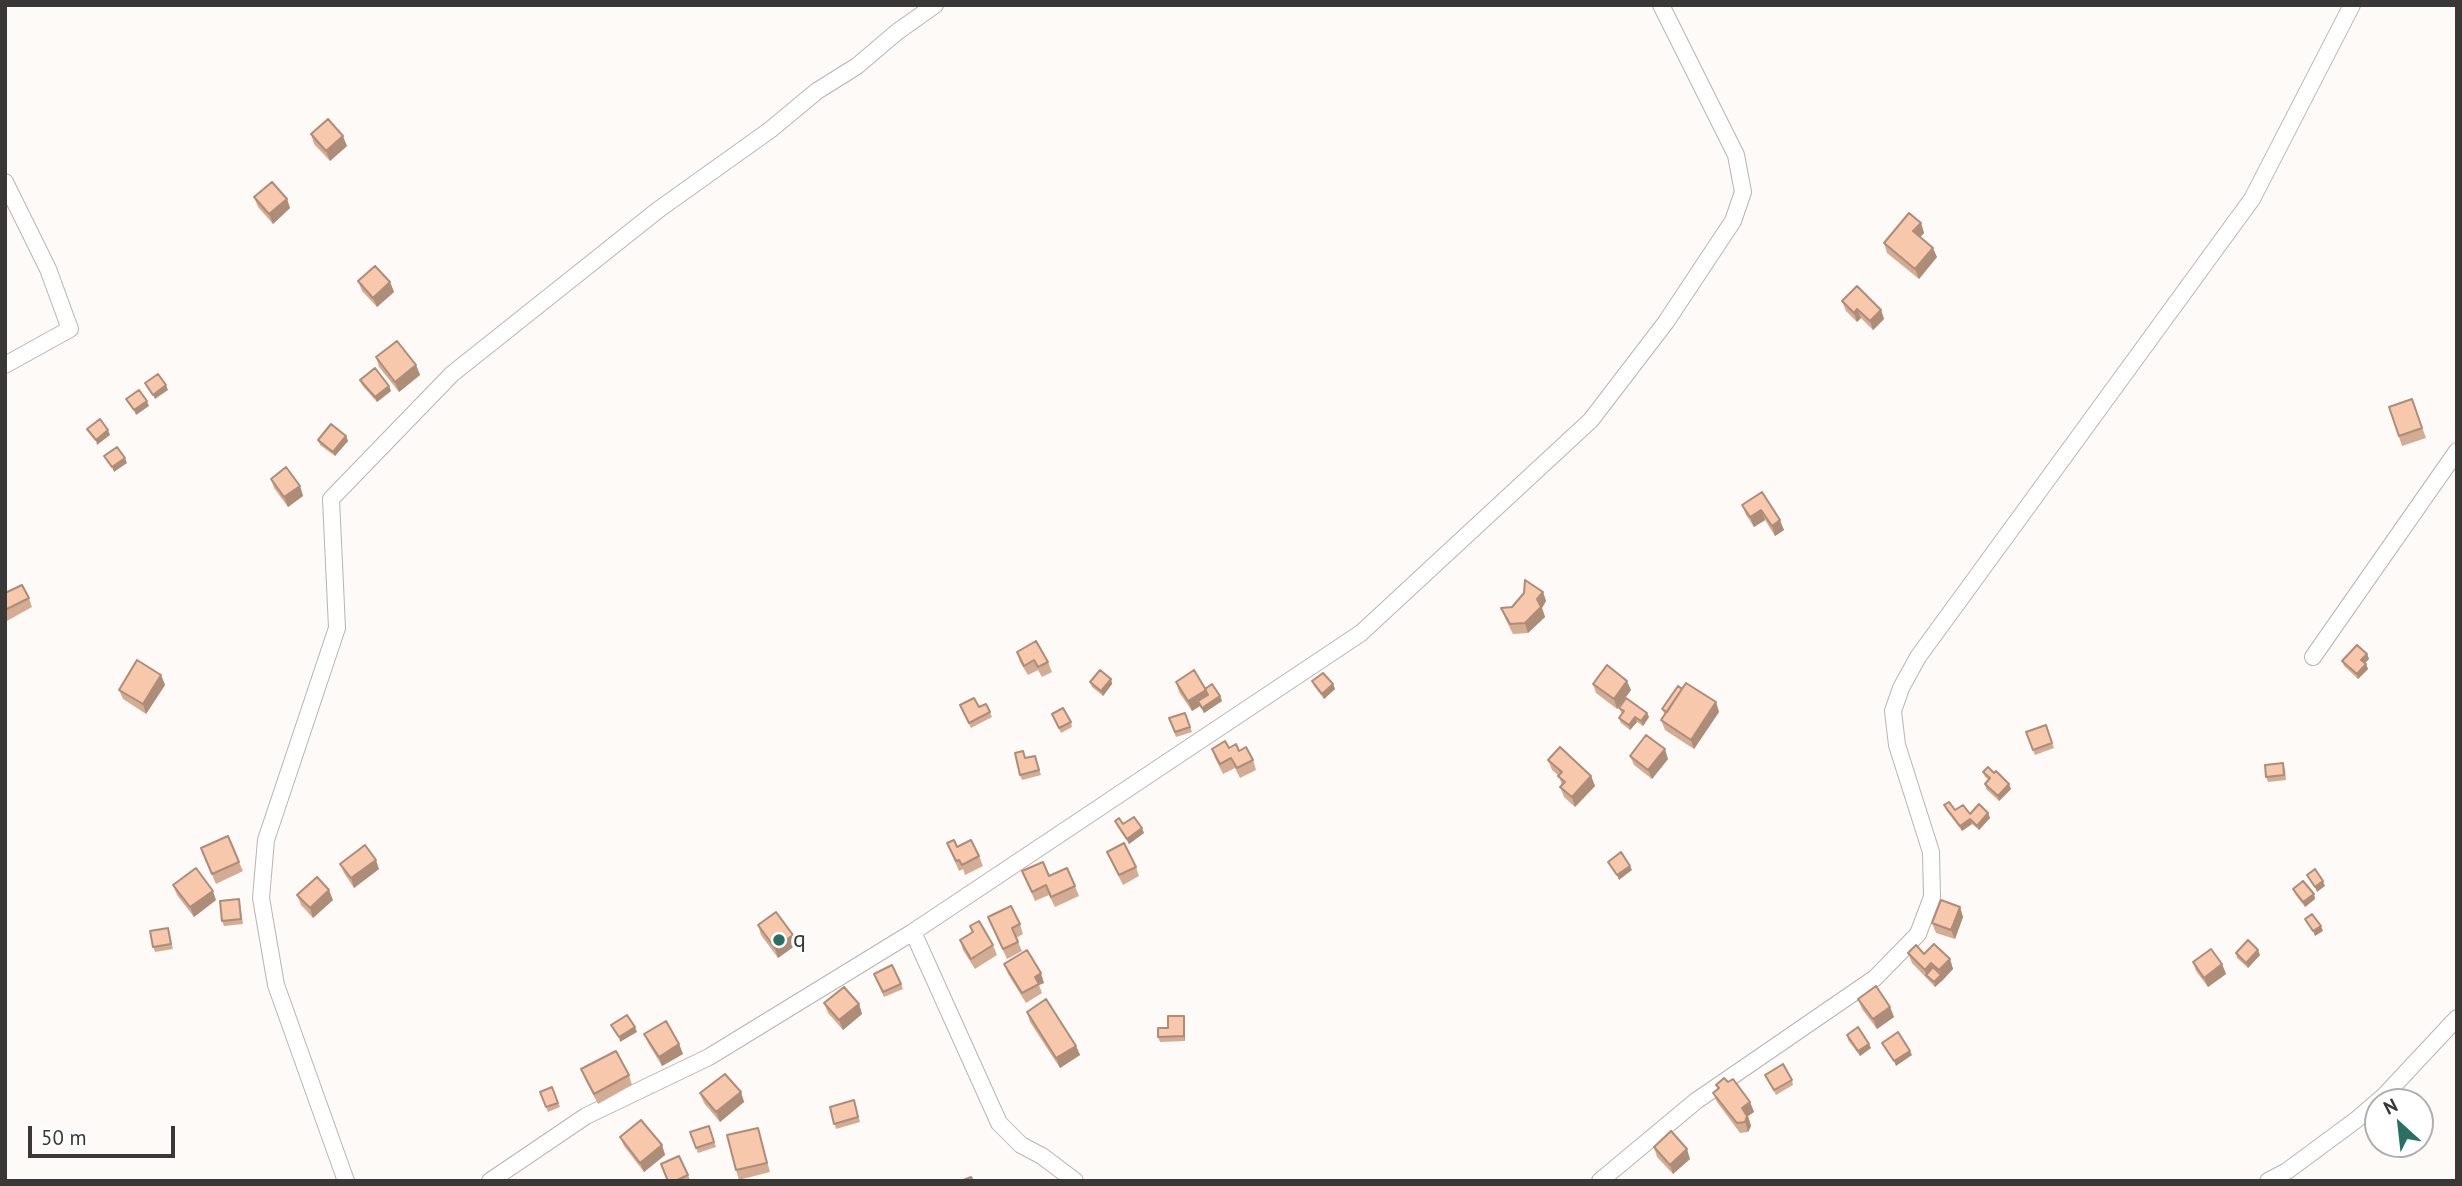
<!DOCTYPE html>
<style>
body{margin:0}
#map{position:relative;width:2462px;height:1186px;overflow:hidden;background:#fefaf8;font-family:"PT Sans",sans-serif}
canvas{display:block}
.frame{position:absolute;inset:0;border:7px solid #393837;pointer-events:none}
.north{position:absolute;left:2364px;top:1088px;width:70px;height:70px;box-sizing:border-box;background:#fff;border:2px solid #b0afaf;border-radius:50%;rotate:333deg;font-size:19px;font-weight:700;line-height:28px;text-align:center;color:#393837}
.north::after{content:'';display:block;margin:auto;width:24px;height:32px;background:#286f64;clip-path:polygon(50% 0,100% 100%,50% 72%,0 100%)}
.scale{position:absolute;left:28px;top:1126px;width:147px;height:32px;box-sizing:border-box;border:4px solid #393837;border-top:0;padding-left:9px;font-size:21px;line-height:24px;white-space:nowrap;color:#393837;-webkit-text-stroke:5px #fff;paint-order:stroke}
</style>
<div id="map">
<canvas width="2462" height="1186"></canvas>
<div class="frame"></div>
<div class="north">N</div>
<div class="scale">50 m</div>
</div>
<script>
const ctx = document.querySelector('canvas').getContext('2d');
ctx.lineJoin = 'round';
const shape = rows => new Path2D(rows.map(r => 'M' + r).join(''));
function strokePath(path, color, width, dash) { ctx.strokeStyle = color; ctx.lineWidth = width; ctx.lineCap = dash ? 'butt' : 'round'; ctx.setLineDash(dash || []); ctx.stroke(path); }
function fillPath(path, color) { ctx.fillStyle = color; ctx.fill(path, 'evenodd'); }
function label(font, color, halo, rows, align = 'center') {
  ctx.font = font + ' "PT Sans",sans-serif'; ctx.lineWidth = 6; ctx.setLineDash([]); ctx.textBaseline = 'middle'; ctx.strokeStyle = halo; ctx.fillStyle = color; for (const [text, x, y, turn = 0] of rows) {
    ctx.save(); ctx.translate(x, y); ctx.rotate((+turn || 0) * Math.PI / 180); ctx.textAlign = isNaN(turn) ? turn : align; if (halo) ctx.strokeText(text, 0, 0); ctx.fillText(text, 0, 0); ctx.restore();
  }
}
const street = shape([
 [5,182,48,269,70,329,5,365],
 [2313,657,2457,451],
 [913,932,999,1123,1021,1145,1042,1156,1075,1181],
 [346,1181,276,985,261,898,266,840,337,628,331,499,452,374,658,210,770,130,817,91,857,66,897,32,935,5],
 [490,1181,586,1116,709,1057,913,932,1361,633,1591,420,1666,322,1733,221,1743,192,1736,155,1661,5],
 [1600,1181,1696,1101,1875,978,1918,934,1932,897,1931,852,1897,745,1893,711,1901,688,1918,657,2252,199,2352,5],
 [2268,1181,2287,1171,2356,1120,2385,1095,2457,1018]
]);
const wall = shape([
 [311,134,347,146,330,161,314,144],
 [254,197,287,199,290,208,273,224,258,207],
 [1921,223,1924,233,1920,237,1937,257,1919,279,1887,253,1884,243],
 [358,281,390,282,394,292,377,307,362,291],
 [1842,301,1881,310,1884,319,1873,330,1861,318,1857,322,1846,311],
 [376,357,416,365,420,375,399,392,379,367],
 [360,380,389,386,391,391,377,402,362,385],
 [2412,399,2426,438,2402,446,2389,407],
 [346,436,348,441,335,456,320,445,318,440],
 [271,479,300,486,303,496,288,507,274,488],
 [1762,492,1784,530,1775,536,1765,520,1754,527,1746,515,1742,505],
 [1543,592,1546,601,1542,608,1545,617,1528,633,1513,634,1505,618,1501,608,1512,607],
 [5,593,29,598,32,607,5,622],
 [1017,652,1048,662,1052,672,1042,677,1038,670,1028,675,1020,662],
 [2367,654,2369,659,2365,663,2368,669,2358,679,2344,666,2342,661],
 [161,675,165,685,146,714,123,699,119,690],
 [1111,679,1112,684,1103,696,1092,687,1090,682],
 [1312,681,1333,684,1335,689,1324,699,1314,686],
 [1176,682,1205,689,1220,696,1222,701,1204,713,1200,706,1192,711,1179,692],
 [1593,684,1631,690,1617,709,1596,693],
 [1682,689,1716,702,1719,712,1694,749,1665,730,1661,720,1665,715,1662,709],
 [986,704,992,717,971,728,962,710,979,707],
 [1619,708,1647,713,1649,717,1643,726,1637,722,1630,730,1621,723,1619,718,1622,714],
 [1185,713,1192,732,1176,737,1169,718],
 [1052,714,1071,722,1072,727,1061,733],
 [2046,725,2054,748,2035,755,2026,732],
 [1229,748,1239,751,1253,760,1256,770,1240,778,1235,768,1223,774,1215,758,1212,749],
 [1035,756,1041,775,1022,780,1020,775,1026,758],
 [1630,756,1668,759,1652,779,1634,765],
 [1548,760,1591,776,1595,786,1575,807,1564,797,1560,787,1562,786,1559,776,1552,770],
 [2285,768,2286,780,2268,782,2266,777],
 [1983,772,1994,773,2011,789,1999,801,1986,789,1985,784,1989,780,1985,777],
 [1944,805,1955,810,1970,814,1988,813,1990,818,1979,830,1972,824,1962,831,1946,810],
 [1115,821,1144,833,1129,844,1117,826],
 [947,843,979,856,983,866,965,875,963,869,959,871],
 [201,848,239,862,243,871,216,884],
 [1107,852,1136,867,1139,876,1123,885,1111,861],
 [340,864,379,869,354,888,344,873],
 [1022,871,1049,876,1075,886,1079,896,1055,907,1049,895,1035,901],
 [173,885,216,900,194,917,177,895],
 [2293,889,2314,894,2315,899,2305,907,2295,894],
 [297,895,333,900,313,918,301,905],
 [239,899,240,904,243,924,224,926,222,921],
 [1960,907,1963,917,1955,939,1936,933,1932,923],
 [988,917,1020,924,1023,934,1016,938,1022,951,1007,959],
 [758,925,796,945,778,958,761,935],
 [970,926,993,945,997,955,975,969,963,950,960,940,972,933],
 [168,928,173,949,155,952,153,947],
 [1908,953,1924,954,1950,959,1953,969,1935,987,1912,963],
 [2236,953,2260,955,2248,968,2237,958],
 [2193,962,2222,964,2226,974,2208,987,2196,971],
 [1004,964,1044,983,1039,985,1042,993,1026,1003,1008,974],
 [874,974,901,984,903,989,884,997],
 [1858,999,1890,1007,1894,1017,1877,1029,1862,1009],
 [824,1003,859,1004,862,1014,843,1030,828,1013],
 [1027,1012,1076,1046,1080,1055,1060,1068,1030,1022],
 [1184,1016,1185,1021,1185,1041,1160,1042,1158,1037],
 [644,1034,679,1044,683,1054,662,1066,648,1043],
 [1847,1035,1871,1048,1860,1056,1848,1040],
 [581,1069,629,1075,632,1085,598,1104,585,1079],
 [1765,1075,1792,1080,1793,1085,1776,1095],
 [1728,1082,1750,1102,1754,1112,1748,1116,1751,1126,1748,1132,1740,1133,1717,1102,1713,1093,1718,1089,1716,1085],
 [552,1087,560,1107,548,1112,540,1092],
 [741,1092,744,1102,720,1122,704,1103,700,1093],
 [854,1100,860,1122,836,1129,830,1107],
 [709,1126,716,1147,698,1153,690,1132],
 [758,1128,770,1172,739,1180,736,1170],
 [620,1137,662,1145,665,1155,644,1172,624,1146],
 [1654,1147,1690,1159,1673,1174,1657,1157],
 [688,1175,690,1180,687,1181,668,1181]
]);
const shadedWall = shape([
 [343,136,347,146,330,161,326,151],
 [287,199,290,208,273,224,269,214],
 [1921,223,1924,233,1917,241,1913,231],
 [1933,248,1937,257,1919,279,1915,269],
 [390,282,394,292,377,307,373,298],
 [1857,309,1861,318,1857,322,1854,313],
 [1881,310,1884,319,1873,330,1870,321],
 [416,365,420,375,399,392,395,382],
 [166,385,168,390,155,399,153,395],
 [389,386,391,391,377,402,375,397],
 [147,401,149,406,136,415,134,410],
 [108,430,110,435,97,445,96,440],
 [346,436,348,441,335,456,333,452],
 [125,458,127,463,114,472,112,467],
 [300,486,303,496,288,507,284,497],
 [1761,510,1765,520,1754,527,1750,517],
 [1780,520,1784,530,1775,536,1772,526],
 [1543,592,1546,601,1542,608,1545,617,1528,633,1525,623],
 [2367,654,2369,659,2363,665,2361,660],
 [2366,664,2368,669,2358,679,2357,674],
 [161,675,165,685,146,714,143,704],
 [1111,679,1112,684,1103,696,1101,691],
 [1627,681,1631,690,1617,709,1614,699],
 [1333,684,1335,689,1324,699,1322,694],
 [1206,690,1210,699,1198,701,1200,706,1192,711,1188,701],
 [1220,696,1222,701,1204,713,1202,708],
 [1716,702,1719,712,1694,749,1691,740],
 [1647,713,1649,717,1643,726,1641,721],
 [1635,717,1637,722,1630,730,1629,725],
 [1665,749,1668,759,1652,779,1648,770],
 [1591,776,1595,786,1575,807,1572,797],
 [2009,784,2011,789,1999,801,1998,796],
 [1988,813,1990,818,1979,830,1977,826],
 [1970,819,1972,824,1962,831,1960,826],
 [1142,828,1144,833,1129,844,1127,839],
 [376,860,379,869,354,888,351,878],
 [1630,866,1632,870,1619,880,1617,875],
 [2323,881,2325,886,2317,892,2315,887],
 [329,890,333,900,313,918,310,908],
 [213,891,216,900,194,917,190,907],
 [2314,894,2315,899,2305,907,2303,902],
 [1960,907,1963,917,1955,939,1951,930],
 [2321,926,2323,931,2315,936,2313,931],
 [793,935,796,945,778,958,775,948],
 [2258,950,2260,955,2248,968,2246,963],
 [1950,959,1953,969,1943,980,1939,970],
 [1931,963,1935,972,1926,975,1925,970],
 [2222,964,2226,974,2208,987,2204,978],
 [1041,973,1044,983,1039,985,1035,977],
 [1941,975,1943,980,1935,987,1934,982],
 [859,1004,862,1014,843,1030,839,1020],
 [1890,1007,1894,1017,1877,1029,1873,1019],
 [1184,1016,1185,1021,1185,1041,1184,1036],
 [635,1027,637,1032,620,1042,619,1037],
 [679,1044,683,1054,662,1066,659,1057],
 [1869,1044,1871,1048,1860,1056,1858,1051],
 [1076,1046,1080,1055,1060,1068,1056,1058],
 [1910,1051,1912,1055,1896,1066,1894,1061],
 [741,1092,744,1102,720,1122,716,1112],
 [1750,1102,1754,1112,1748,1116,1751,1126,1748,1132,1742,1108],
 [662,1145,665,1155,644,1172,640,1163],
 [1687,1149,1690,1159,1673,1174,1670,1165]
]);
const building = shape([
 [328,119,343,136,326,151,311,134,328,119],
 [272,182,287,199,269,214,254,197,272,182],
 [1909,213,1921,223,1913,231,1933,248,1915,269,1884,243,1909,213],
 [375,266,390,282,373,298,358,281,375,266],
 [1857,286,1881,310,1870,321,1857,309,1854,313,1842,301,1857,286],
 [397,341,416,365,395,382,376,357,397,341],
 [375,368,389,386,375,397,360,380,375,368],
 [158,374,166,385,153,395,145,383,158,374],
 [139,390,147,401,134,410,126,399,139,390],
 [2412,399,2422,428,2399,436,2389,407,2412,399],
 [100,419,108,430,96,440,87,429,100,419],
 [331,424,346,436,333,452,318,440,331,424],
 [117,447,125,458,112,467,104,456,117,447],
 [286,467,300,486,284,497,271,479,286,467],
 [1762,492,1780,520,1772,526,1761,510,1750,517,1742,505,1762,492],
 [1525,580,1543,592,1537,599,1541,607,1525,623,1510,624,1501,608,1512,607,1524,593,1525,580],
 [22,585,29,598,5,610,5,593,22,585],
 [1036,641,1048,662,1038,667,1034,660,1024,666,1017,652,1036,641],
 [2357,645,2367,654,2361,660,2366,664,2357,674,2342,661,2357,645],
 [137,660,161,675,143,704,119,690,137,660],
 [1607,665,1627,681,1614,699,1593,684,1607,665],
 [1100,670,1111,679,1101,691,1090,682,1100,670],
 [1194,670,1206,690,1188,701,1176,682,1194,670],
 [1323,673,1333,684,1322,694,1312,681,1323,673],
 [1686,683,1716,702,1691,740,1661,720,1686,683],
 [1212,684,1220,696,1202,708,1198,701,1208,695,1205,689,1212,684],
 [1678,686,1682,689,1667,712,1662,709,1678,686],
 [974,698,979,707,986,704,990,712,969,723,960,705,974,698],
 [1626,698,1647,713,1641,721,1635,717,1629,725,1619,718,1624,711,1619,708,1626,698],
 [1063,708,1071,722,1059,728,1052,714,1063,708],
 [1185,713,1190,727,1175,732,1169,718,1185,713],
 [2046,725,2052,743,2033,750,2026,732,2046,725],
 [1646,735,1665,749,1648,770,1630,756,1646,735],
 [1225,741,1229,748,1236,744,1239,751,1246,747,1253,760,1237,768,1231,758,1220,764,1212,749,1225,741],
 [1560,747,1591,776,1572,797,1560,787,1565,782,1558,776,1562,772,1548,760,1560,747],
 [1023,751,1025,758,1035,756,1039,770,1020,775,1015,753,1023,751],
 [2283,763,2284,775,2266,777,2265,765,2283,763],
 [1988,767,1994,773,1996,771,2009,784,1998,796,1985,784,1990,778,1983,772,1988,767],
 [1949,802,1955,810,1963,805,1970,814,1979,804,1988,813,1977,826,1970,819,1960,826,1944,805,1949,802],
 [1134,817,1142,828,1127,839,1115,821,1119,818,1123,824,1134,817],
 [228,836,239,862,212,874,201,848,228,836],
 [954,840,957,847,971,840,979,856,962,865,959,860,956,861,947,843,954,840],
 [1124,843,1136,867,1119,875,1107,852,1124,843],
 [365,845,376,860,351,878,340,864,365,845],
 [1621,852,1630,866,1617,875,1608,862,1621,852],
 [1043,862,1049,876,1067,868,1075,886,1051,897,1046,885,1032,892,1022,871,1043,862],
 [196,868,213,891,190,907,173,885,196,868],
 [2315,869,2323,881,2315,887,2307,875,2315,869],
 [317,877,329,890,310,908,297,895,317,877],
 [2303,881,2314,894,2303,902,2293,889,2303,881],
 [239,899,241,919,222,921,220,901,239,899],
 [1941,900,1960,907,1951,930,1932,923,1941,900],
 [1011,906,1020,924,1012,928,1018,942,1003,949,988,917,1011,906],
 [776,912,793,935,775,948,758,925,776,912],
 [2312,914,2321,926,2313,931,2305,919,2312,914],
 [979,921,993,945,971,959,960,940,973,932,970,926,979,921],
 [168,928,171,944,153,947,150,931,168,928],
 [2248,940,2258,950,2246,963,2236,953,2248,940],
 [1934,944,1950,959,1939,970,1931,963,1925,970,1908,953,1916,945,1924,954,1934,944],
 [2211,949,2222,964,2204,978,2193,962,2211,949],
 [1027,950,1041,973,1035,977,1039,984,1022,993,1004,964,1027,950],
 [892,965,901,984,883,992,874,974,892,965],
 [1933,967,1941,975,1934,982,1926,975,1933,967],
 [1876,986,1890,1007,1873,1019,1858,999,1876,986],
 [844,987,859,1004,839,1020,824,1003,844,987],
 [1046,999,1076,1046,1056,1058,1027,1012,1046,999],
 [627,1015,635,1027,619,1037,611,1025,627,1015],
 [1168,1016,1184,1016,1184,1036,1158,1037,1158,1028,1168,1028,1168,1016],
 [666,1021,679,1044,659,1057,644,1034,666,1021],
 [1858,1027,1869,1044,1858,1051,1847,1035,1858,1027],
 [1898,1032,1910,1051,1894,1061,1882,1043,1898,1032],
 [616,1051,629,1075,594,1094,581,1069,616,1051],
 [1783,1064,1792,1080,1774,1090,1765,1075,1783,1064],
 [725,1074,741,1092,716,1112,700,1093,725,1074],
 [1724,1078,1728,1082,1733,1079,1750,1102,1742,1108,1747,1116,1745,1122,1737,1123,1713,1093,1719,1088,1716,1085,1724,1078],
 [552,1087,558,1103,546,1107,540,1092,552,1087],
 [854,1100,858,1117,834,1124,830,1107,854,1100],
 [641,1120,662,1145,640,1163,620,1137,641,1120],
 [709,1126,714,1142,696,1148,690,1132,709,1126],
 [758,1128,767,1163,736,1170,727,1135,758,1128],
 [1671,1131,1687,1149,1670,1165,1654,1147,1671,1131],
 [679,1156,688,1175,675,1181,668,1181,661,1164,679,1156],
 [971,1177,973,1181,961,1181,971,1177]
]);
const markers = [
 [779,940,7,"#286f64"]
];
const poiNames = [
 ["q",793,940]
];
strokePath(street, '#b8b4b2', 18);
strokePath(street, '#fff', 16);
fillPath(wall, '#d4ac93');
fillPath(shadedWall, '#ad8c78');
fillPath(building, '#f7c8ab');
strokePath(building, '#ad8c78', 2);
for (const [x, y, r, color] of markers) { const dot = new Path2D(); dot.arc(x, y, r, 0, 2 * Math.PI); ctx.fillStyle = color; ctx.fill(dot); strokePath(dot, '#fff', 2.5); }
label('24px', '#393837', '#fff', poiNames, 'left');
</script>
